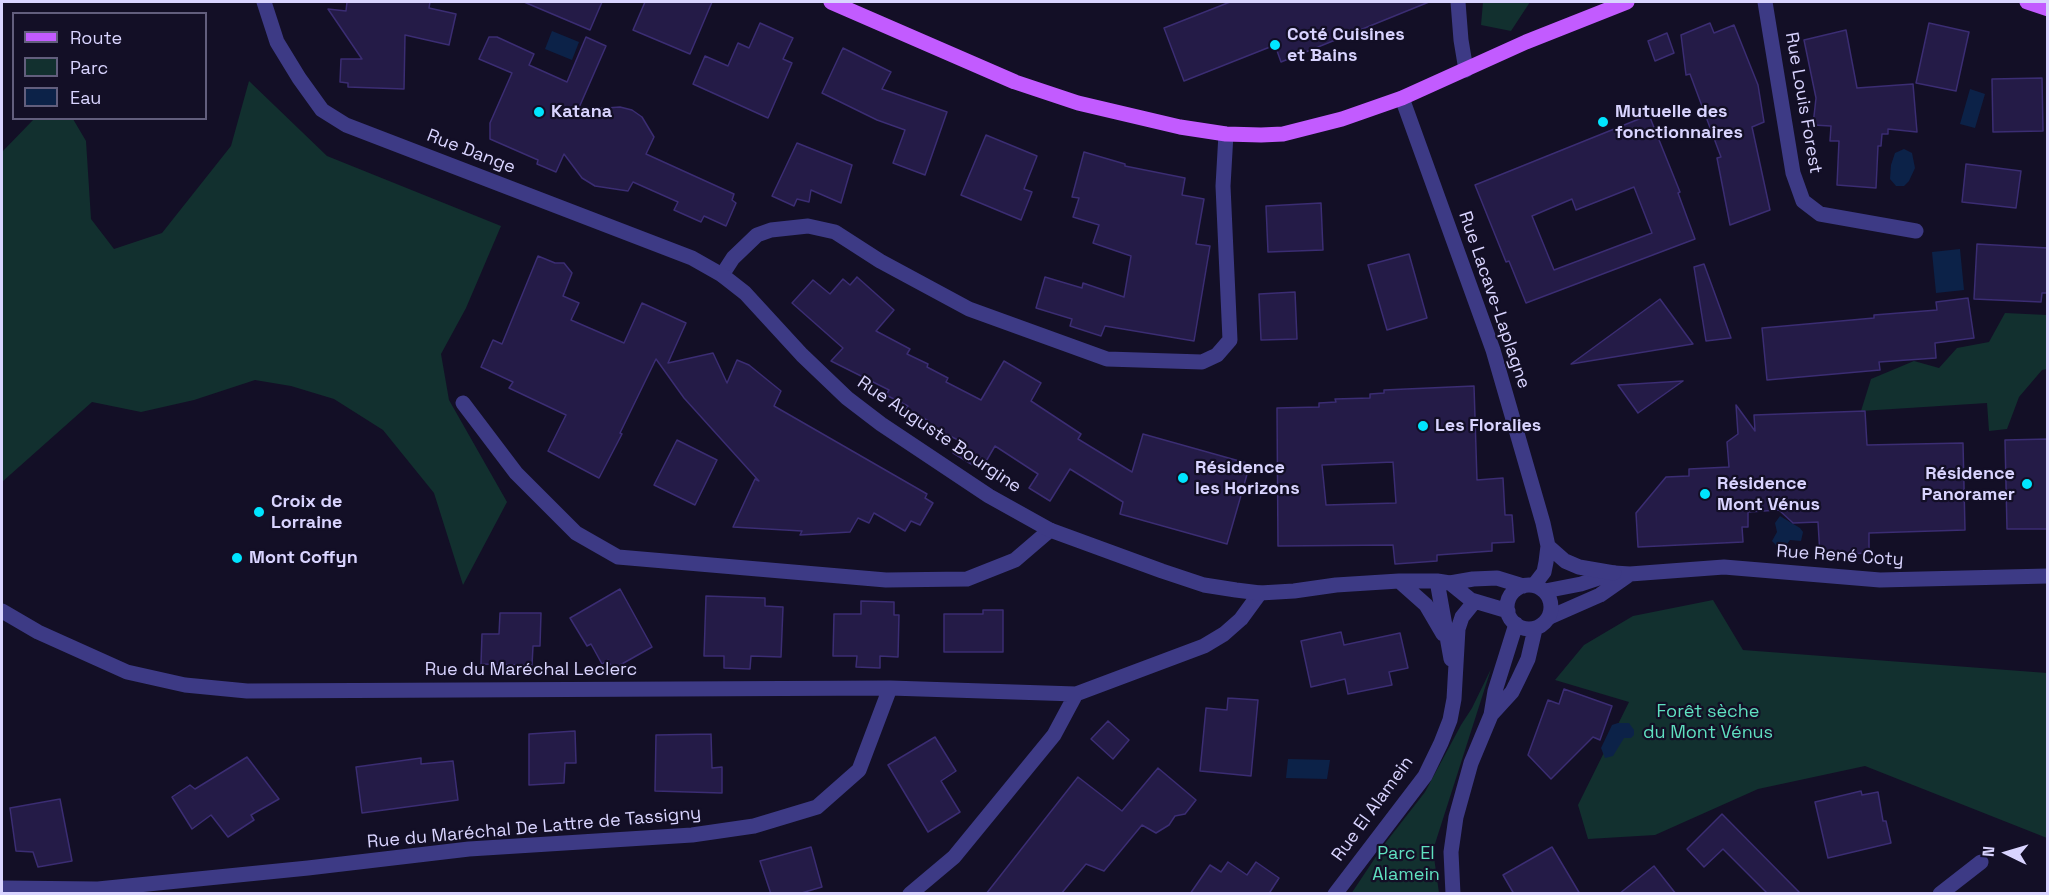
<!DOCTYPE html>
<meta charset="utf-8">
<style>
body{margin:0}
#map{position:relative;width:2049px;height:895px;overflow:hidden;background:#130f26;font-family:"Space Grotesk",sans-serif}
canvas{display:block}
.frame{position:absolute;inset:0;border:3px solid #d9d4ff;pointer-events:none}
.legend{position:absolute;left:12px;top:12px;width:195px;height:108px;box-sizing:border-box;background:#130f26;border:2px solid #625e7d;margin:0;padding:8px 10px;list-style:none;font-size:18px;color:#d9d4ff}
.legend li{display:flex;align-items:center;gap:12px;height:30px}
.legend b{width:30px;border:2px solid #625e7d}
.north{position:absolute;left:1977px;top:823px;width:60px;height:60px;-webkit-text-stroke:4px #130f26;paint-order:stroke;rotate:275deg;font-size:16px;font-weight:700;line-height:24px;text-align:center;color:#d9d4ff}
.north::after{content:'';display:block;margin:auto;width:21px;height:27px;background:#d9d4ff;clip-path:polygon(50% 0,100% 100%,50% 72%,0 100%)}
</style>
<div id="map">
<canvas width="2049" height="895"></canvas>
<div class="frame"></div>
<ul class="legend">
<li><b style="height:8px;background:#c25bff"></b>Route</li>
<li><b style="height:16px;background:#12302f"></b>Parc</li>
<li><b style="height:16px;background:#0c2248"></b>Eau</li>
</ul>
<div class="north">N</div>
</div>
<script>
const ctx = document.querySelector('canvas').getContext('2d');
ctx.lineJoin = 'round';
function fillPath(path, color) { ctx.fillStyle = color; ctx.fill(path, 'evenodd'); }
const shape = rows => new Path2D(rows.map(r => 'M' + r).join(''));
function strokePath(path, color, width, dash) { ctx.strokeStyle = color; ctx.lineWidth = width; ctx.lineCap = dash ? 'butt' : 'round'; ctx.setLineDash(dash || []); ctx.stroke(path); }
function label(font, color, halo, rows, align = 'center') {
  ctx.font = font + ' "Space Grotesk",sans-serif'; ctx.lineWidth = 4.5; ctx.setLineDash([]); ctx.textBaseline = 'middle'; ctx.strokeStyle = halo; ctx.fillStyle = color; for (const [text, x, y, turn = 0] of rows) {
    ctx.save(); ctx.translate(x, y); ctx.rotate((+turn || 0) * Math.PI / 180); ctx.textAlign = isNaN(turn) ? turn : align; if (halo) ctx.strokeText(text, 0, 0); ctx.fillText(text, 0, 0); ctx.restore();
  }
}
const green = shape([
 [1483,2,1530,2,1511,31,1481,25],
 [249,81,327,156,501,226,466,308,441,354,449,400,507,502,463,585,434,493,383,430,334,399,291,386,255,380,194,400,141,412,92,402,2,482,2,152,34,119,73,119,86,141,91,219,114,249,162,233,231,146],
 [2005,313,2047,315,2047,369,2042,370,2019,397,2007,429,1989,431,1987,403,1861,411,1871,379,1914,361,1939,368,1957,348,1989,342],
 [1713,600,1743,650,2047,673,2047,838,1865,766,1758,789,1655,835,1588,839,1578,805,1629,702,1555,680,1584,645,1633,616],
 [1491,669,1433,850,1439,893,1351,894,1383,846,1425,792,1461,725,1472,708]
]);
const water = shape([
 [552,31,579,42,572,60,545,49],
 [1970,89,1985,94,1975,128,1960,124],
 [1904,149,1912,153,1915,168,1909,181,1904,186,1896,186,1890,179,1891,165,1895,153],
 [1960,249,1964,290,1936,293,1932,252],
 [1780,516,1800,528,1803,532,1801,541,1790,540,1785,547,1778,547,1772,541,1777,532,1775,523],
 [1618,723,1629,723,1634,730,1634,735,1631,738,1624,738,1613,756,1605,758,1601,748,1612,725],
 [1288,759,1330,760,1327,779,1286,778]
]);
const building = shape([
 [347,2,430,2,429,8,456,14,449,45,405,35,404,89,348,87,348,83,340,82,341,59,362,59,328,9,346,11,347,2],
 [524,2,602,2,590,30,524,2],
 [645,2,712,2,690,54,633,30,645,2],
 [1230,2,1429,2,1281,62,1275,45,1184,81,1164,28,1230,2],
 [760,23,793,38,783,59,792,63,768,118,693,84,705,56,728,66,738,43,749,48,760,23],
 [1710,23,1714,33,1734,25,1758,85,1764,122,1752,127,1770,210,1730,225,1717,158,1721,157,1690,74,1686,75,1681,35,1710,23],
 [1929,23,1969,32,1956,91,1916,83,1929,23],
 [1846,30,1857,88,1913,84,1917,132,1888,129,1888,134,1882,134,1881,146,1878,146,1876,188,1837,185,1839,141,1830,141,1831,126,1813,125,1816,98,1804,40,1846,30],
 [1667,33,1674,53,1655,61,1648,41,1667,33],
 [489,37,497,37,534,54,529,65,567,82,586,37,606,46,578,110,620,107,632,110,642,117,654,137,646,154,734,194,732,200,736,203,726,226,704,216,701,222,674,210,678,202,633,182,628,191,595,186,582,178,564,154,556,172,537,164,538,160,490,139,490,123,512,73,479,59,489,37],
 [843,48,891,72,882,89,947,112,925,175,893,163,905,130,877,120,822,93,843,48],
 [2042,78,2043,131,1993,132,1992,79,2042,78],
 [1649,115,1680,192,1678,193,1695,239,1526,303,1509,261,1506,262,1475,185,1649,115],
 [1634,187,1652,233,1554,270,1532,216,1572,199,1576,210,1634,187],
 [986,135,1037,156,1024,189,1032,192,1021,220,961,195,986,135],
 [797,143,852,165,841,203,811,190,809,202,797,199,794,206,772,196,797,143],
 [1084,152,1125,164,1125,166,1185,178,1182,195,1204,199,1196,244,1210,246,1194,341,1105,326,1101,336,1070,326,1072,319,1036,308,1045,277,1082,288,1083,283,1124,297,1131,256,1093,243,1099,225,1073,217,1079,198,1072,197,1084,152],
 [1966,164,2021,171,2016,208,1962,202,1966,164],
 [1321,203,1323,250,1268,252,1266,206,1321,203],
 [1977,244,2048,248,2048,293,2042,293,2041,302,1974,299,1977,244],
 [1409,254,1427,318,1387,330,1368,265,1409,254],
 [538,256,555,263,564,263,572,273,563,296,579,303,571,320,624,343,642,303,686,323,668,363,713,353,727,383,737,360,749,365,781,391,774,406,927,494,925,498,933,503,920,525,911,521,905,531,874,513,869,523,858,518,850,532,800,535,802,531,733,527,755,479,759,481,684,398,656,359,620,433,622,434,599,478,548,451,566,415,509,388,513,382,481,367,493,340,502,344,538,256],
 [1704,264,1731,338,1706,341,1694,267,1704,264],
 [857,277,894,310,876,331,910,349,907,354,928,364,927,367,948,378,946,382,981,400,1004,361,1041,383,1031,401,1081,434,1078,439,1132,472,1143,434,1250,464,1227,544,1120,514,1123,502,1070,469,1050,501,1029,488,1038,474,995,446,981,470,953,453,960,441,926,424,927,420,906,409,908,406,886,395,889,390,831,361,843,348,792,303,813,280,830,294,843,279,850,285,857,277],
 [1295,292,1297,339,1261,340,1259,294,1295,292],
 [1968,298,1974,338,1935,343,1936,358,1879,362,1880,370,1767,380,1762,328,1874,318,1874,315,1937,310,1936,302,1968,298],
 [1660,299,1693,344,1571,364,1660,299],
 [1683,381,1638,413,1618,385,1683,381],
 [1474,386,1477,480,1503,478,1505,515,1512,515,1514,542,1492,543,1492,551,1437,555,1437,561,1395,564,1393,545,1278,546,1277,408,1319,407,1319,403,1336,402,1335,399,1370,398,1370,394,1384,393,1384,390,1474,386],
 [1393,462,1396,503,1326,505,1322,465,1393,462],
 [1736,405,1755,431,1754,415,1865,411,1867,445,1963,443,1965,530,1869,533,1869,553,1820,555,1818,522,1793,523,1779,510,1748,512,1748,527,1742,527,1743,542,1638,547,1636,513,1666,477,1689,476,1689,469,1729,467,1727,442,1738,434,1736,405],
 [2048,439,2048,529,2007,529,2005,440,2048,439],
 [677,440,717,460,695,505,654,485,677,440],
 [620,589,652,647,613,669,608,660,602,664,591,644,587,646,570,618,620,589],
 [706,596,765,598,765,606,783,607,781,657,751,656,750,669,724,668,724,656,704,656,706,596],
 [861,601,894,602,894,615,899,615,898,657,880,656,880,668,856,667,857,656,833,656,834,614,861,614,861,601],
 [983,610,1003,610,1003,652,944,652,944,614,983,614,983,610],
 [500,613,541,613,540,646,533,646,532,665,481,664,482,634,499,634,500,613],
 [1341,632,1344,645,1400,633,1408,668,1389,672,1392,685,1348,694,1345,679,1311,687,1301,641,1341,632],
 [1564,689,1612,706,1600,740,1593,737,1551,779,1528,755,1548,700,1559,704,1564,689],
 [1228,698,1258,700,1251,776,1200,771,1206,708,1227,710,1228,698],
 [1108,721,1129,740,1113,759,1091,739,1108,721],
 [575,731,576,763,565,763,564,783,529,785,529,734,575,731],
 [711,734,712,768,722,767,722,793,655,791,656,735,711,734],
 [935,737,956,771,941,781,960,812,928,832,888,765,935,737],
 [247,757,279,799,251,815,254,820,228,837,211,815,192,829,172,797,190,785,195,789,247,757],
 [421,758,421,764,453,761,458,800,362,813,356,767,421,758],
 [1158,768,1196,800,1185,814,1175,816,1169,825,1156,833,1142,825,1104,871,1086,864,1061,894,986,894,1078,777,1122,811,1158,768],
 [1861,791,1862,795,1878,792,1883,821,1886,821,1891,843,1828,858,1815,802,1861,791],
 [60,799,72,861,38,867,33,852,16,851,10,808,60,799],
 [1722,814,1801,894,1768,894,1723,849,1704,867,1687,849,1722,814],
 [811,847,822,887,798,894,771,894,760,861,811,847],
 [1552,847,1580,894,1514,894,1503,875,1552,847],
 [1228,862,1247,875,1256,862,1279,878,1270,892,1273,894,1190,894,1210,865,1221,872,1228,862],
 [1654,866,1676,894,1619,894,1654,866]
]);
const minor = shape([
 [1458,2,1461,40,1466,70],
 [1765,2,1793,173,1803,201,1820,214,1916,231],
 [722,275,733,258,757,235,771,230,808,226,835,232,880,261,969,309,1107,359,1202,362,1217,355,1230,340,1223,186,1226,134],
 [463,403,516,473,576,533,618,557,886,580,967,579,1015,560,1050,530],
 [1545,591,1581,584,1614,573,1630,574,1724,567,1880,580,2048,576],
 [2,611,38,632,127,672,185,685,247,691,890,688,1076,694],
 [1550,617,1600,595,1630,574],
 [2,888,98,889,308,868,469,849,692,835,754,826,817,807,859,770,890,688],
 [910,894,954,857,1054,735,1076,694,1204,646,1224,634,1241,619,1260,593],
 [1940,894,1981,862]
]);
const tertiary = shape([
 [264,2,277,42,299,78,322,110,346,125,692,258,722,275,745,293,802,355,847,398,881,424,989,496,1050,530,1162,571,1204,585,1236,590,1260,593,1294,591,1336,585,1399,581,1437,581,1450,583,1473,579,1497,578,1523,586],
 [1402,98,1493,350,1543,523,1548,546,1546,562,1544,572,1534,585],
 [1548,546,1565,561,1579,567,1614,573],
 [1399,581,1426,605,1443,634],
 [1437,581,1451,659],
 [1450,583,1471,600,1508,611],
 '1507 607a22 22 0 1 1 44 0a22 22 0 1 1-44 0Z',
 [1491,715,1512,692,1518,680,1528,659,1535,629],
 [1335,894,1425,776,1441,743,1450,720,1454,699,1458,629,1462,617,1475,601],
 [1453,894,1451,852,1456,817,1471,763,1491,715,1495,691,1516,624]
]);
const primary = shape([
 [831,2,1015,82,1078,103,1180,127,1226,134,1261,135,1283,134,1342,119,1402,98,1526,42,1627,2],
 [2027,2,2048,9]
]);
const markers = [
 [1275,45,6,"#00e5ff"],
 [539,112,6,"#00e5ff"],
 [1603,122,6,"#00e5ff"],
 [1423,426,6,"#00e5ff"],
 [1183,478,6,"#00e5ff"],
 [2027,484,6,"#00e5ff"],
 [1705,494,6,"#00e5ff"],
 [259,512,6,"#00e5ff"],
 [237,558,6,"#00e5ff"]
];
const poiNames = [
 ["Coté Cuisines",1287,35],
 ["et Bains",1287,56],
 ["Katana",551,112],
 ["Mutuelle des",1615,112],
 ["fonctionnaires",1615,133],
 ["Les Floralies",1435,426],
 ["Résidence",1195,468],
 ["les Horizons",1195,489],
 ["Résidence",2015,474,"right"],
 ["Panoramer",2015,495,"right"],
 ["Résidence",1717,484],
 ["Mont Vénus",1717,505],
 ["Croix de",271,502],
 ["Lorraine",271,523],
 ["Mont Coffyn",249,558]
];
const streetNames = [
 ["Rue Louis Forest",1803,103,80],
 ["Rue Dange",471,152,21],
 ["Rue Lacave-Laplagne",1494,300,71],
 ["Rue Auguste Bourgine",939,435,34],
 ["Rue René Coty",1840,556,4],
 ["Rue du Maréchal Leclerc",531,670],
 ["Rue El Alamein",1373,809,-54],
 ["Rue du Maréchal De Lattre de Tassigny",534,828,-5]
];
const parkNames = [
 ["Forêt sèche",1708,712],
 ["du Mont Vénus",1708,733],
 ["Parc El",1406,854],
 ["Alamein",1406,875]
];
fillPath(green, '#12302f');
fillPath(water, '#0c2248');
fillPath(building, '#241b47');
strokePath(building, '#3b2d73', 1.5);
strokePath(minor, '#3d3a85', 15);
strokePath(tertiary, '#3d3a85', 15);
strokePath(primary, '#c25bff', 15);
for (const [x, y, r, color] of markers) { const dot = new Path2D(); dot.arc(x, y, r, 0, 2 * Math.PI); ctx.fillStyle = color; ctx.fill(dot); strokePath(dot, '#130f26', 2); }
label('bold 18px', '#d9d4ff', '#130f26', poiNames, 'left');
label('18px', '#d9d4ff', '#130f26', streetNames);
label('18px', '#5fe0c0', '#130f26', parkNames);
</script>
